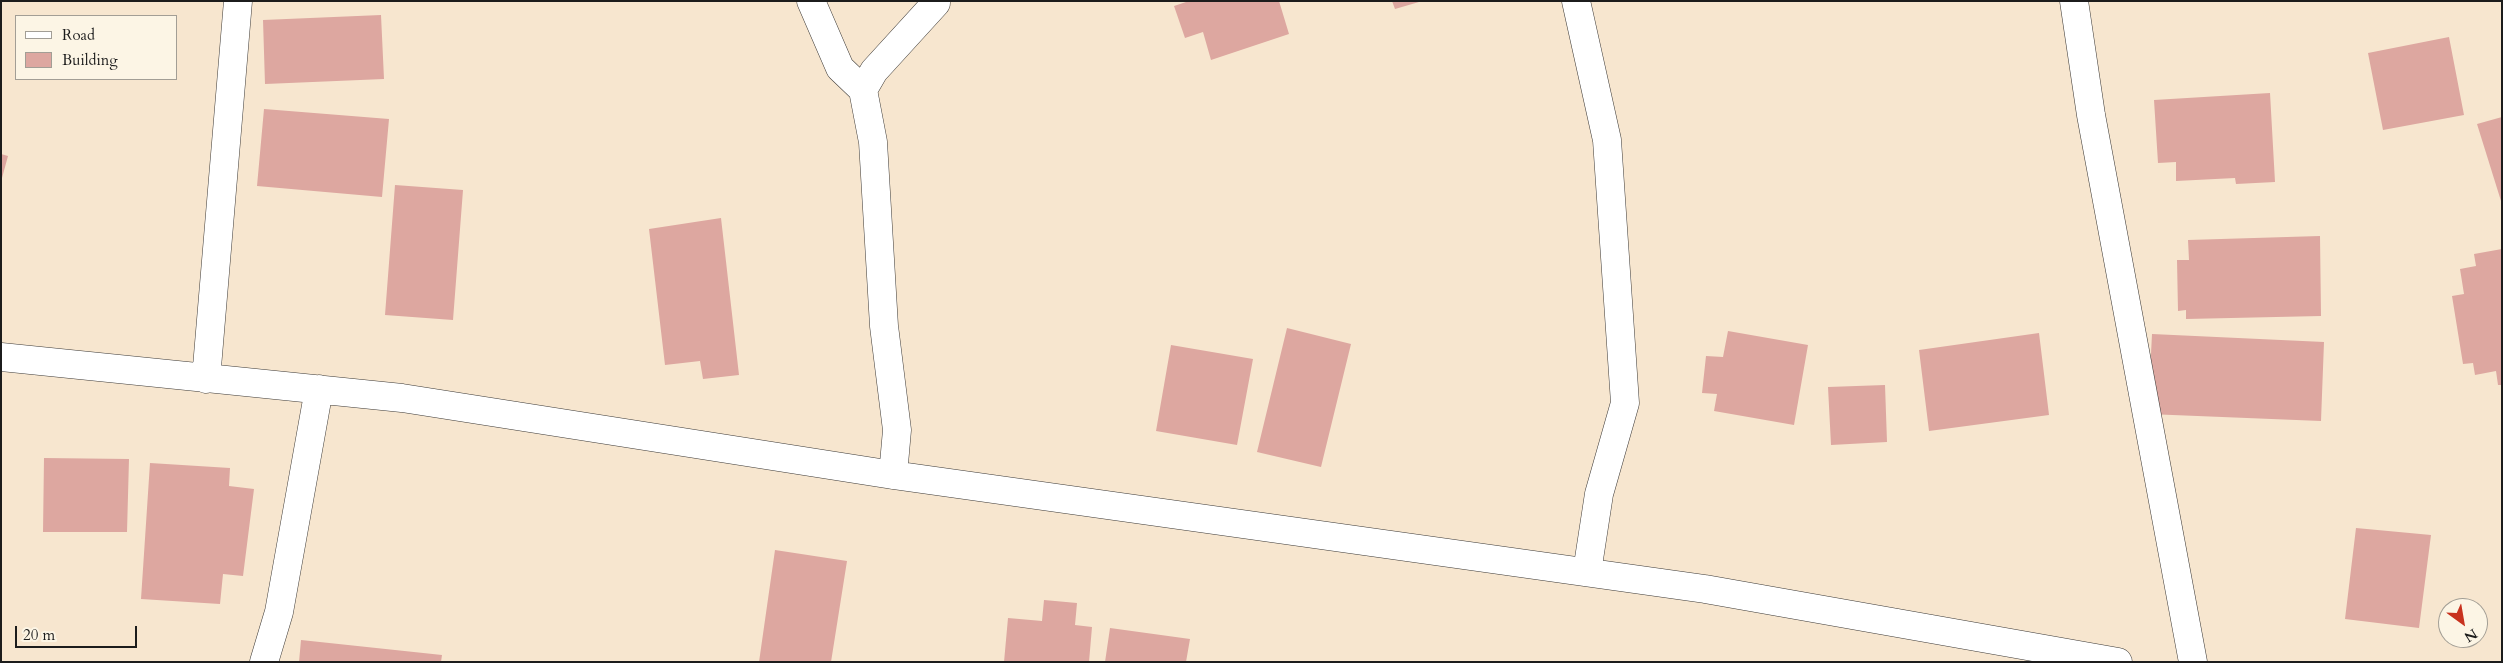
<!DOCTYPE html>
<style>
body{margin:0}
#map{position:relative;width:2503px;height:663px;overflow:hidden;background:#f7e6cf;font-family:Cardo,serif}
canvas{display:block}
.frame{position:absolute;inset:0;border:2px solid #1c1c1c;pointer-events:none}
.legend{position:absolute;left:15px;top:15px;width:162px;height:65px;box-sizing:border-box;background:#fcf5e5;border:1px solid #a29e95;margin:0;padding:6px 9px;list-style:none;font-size:15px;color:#1c1c1c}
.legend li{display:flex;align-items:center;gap:10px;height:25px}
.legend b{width:25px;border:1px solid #a29e95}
.north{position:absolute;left:2438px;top:598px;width:50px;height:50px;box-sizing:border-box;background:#fcf5e5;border:1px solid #a29e95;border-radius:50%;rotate:148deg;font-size:14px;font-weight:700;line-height:20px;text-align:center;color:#1c1c1c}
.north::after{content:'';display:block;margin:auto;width:18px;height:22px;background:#c8321e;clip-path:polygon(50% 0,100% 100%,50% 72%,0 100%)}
.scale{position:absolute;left:15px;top:626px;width:122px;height:22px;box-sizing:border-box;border:2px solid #1c1c1c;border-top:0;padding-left:6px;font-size:15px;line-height:18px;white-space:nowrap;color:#1c1c1c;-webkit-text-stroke:4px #fcf5e5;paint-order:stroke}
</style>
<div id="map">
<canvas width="2503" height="663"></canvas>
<div class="frame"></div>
<ul class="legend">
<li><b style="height:6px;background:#fff"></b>Road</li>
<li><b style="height:14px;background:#dda7a0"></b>Building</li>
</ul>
<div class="north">N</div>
<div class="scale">20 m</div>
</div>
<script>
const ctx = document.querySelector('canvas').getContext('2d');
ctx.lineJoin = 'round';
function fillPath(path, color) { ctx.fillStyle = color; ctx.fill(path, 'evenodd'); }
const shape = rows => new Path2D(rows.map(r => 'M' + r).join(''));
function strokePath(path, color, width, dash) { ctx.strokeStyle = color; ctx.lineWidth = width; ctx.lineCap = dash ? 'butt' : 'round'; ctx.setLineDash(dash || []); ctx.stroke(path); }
const building = shape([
 [1189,1,1279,1,1289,34,1211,60,1203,32,1185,38,1174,6],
 [1392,1,1419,1,1419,2,1395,9],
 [381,15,384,79,265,84,263,20],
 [2449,37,2464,115,2383,130,2368,53],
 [2270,93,2275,182,2236,184,2235,178,2176,181,2176,162,2158,163,2154,100],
 [264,109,389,119,382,197,257,186],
 [2502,117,2502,201,2501,201,2477,124],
 [1,154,8,156,2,178,1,178],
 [395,185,463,190,453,320,385,315],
 [721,218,739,375,703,379,700,361,665,365,649,229],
 [2320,236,2321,316,2186,319,2186,310,2178,311,2177,260,2189,260,2188,240],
 [2502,249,2502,385,2498,385,2496,371,2475,375,2473,363,2463,364,2452,296,2464,294,2460,269,2476,266,2474,254],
 [1287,328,1351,344,1321,467,1257,452],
 [1728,331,1808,345,1794,425,1714,411,1717,394,1702,393,1706,356,1723,357],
 [2039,333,2049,415,1929,431,1919,350],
 [2152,334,2324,342,2321,421,2148,414],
 [1171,345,1253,359,1237,445,1156,431],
 [1885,385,1887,442,1831,445,1828,387],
 [44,458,129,459,127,532,43,532],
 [150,463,230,468,229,486,254,489,243,576,223,574,220,604,141,599],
 [2356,528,2431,535,2419,628,2345,619],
 [775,550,847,561,831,662,759,662],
 [1044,600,1077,603,1075,625,1092,627,1089,662,1004,662,1008,618,1042,621],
 [1110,628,1190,639,1186,662,1105,662],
 [301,640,442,655,441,662,299,662]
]);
const street = shape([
 [811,1,840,68,863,90],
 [1576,1,1607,140,1625,403,1599,494,1587,572],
 [2074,1,2091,115,2193,662],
 [1,357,402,398,893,475,1705,589,2118,662],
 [206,379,238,1],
 [893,475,897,430,884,326,873,142,863,90,874,71,936,3],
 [264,662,279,612,319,389]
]);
fillPath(building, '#dda7a0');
strokePath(street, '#3d3a37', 29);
strokePath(street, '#fff', 28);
</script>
